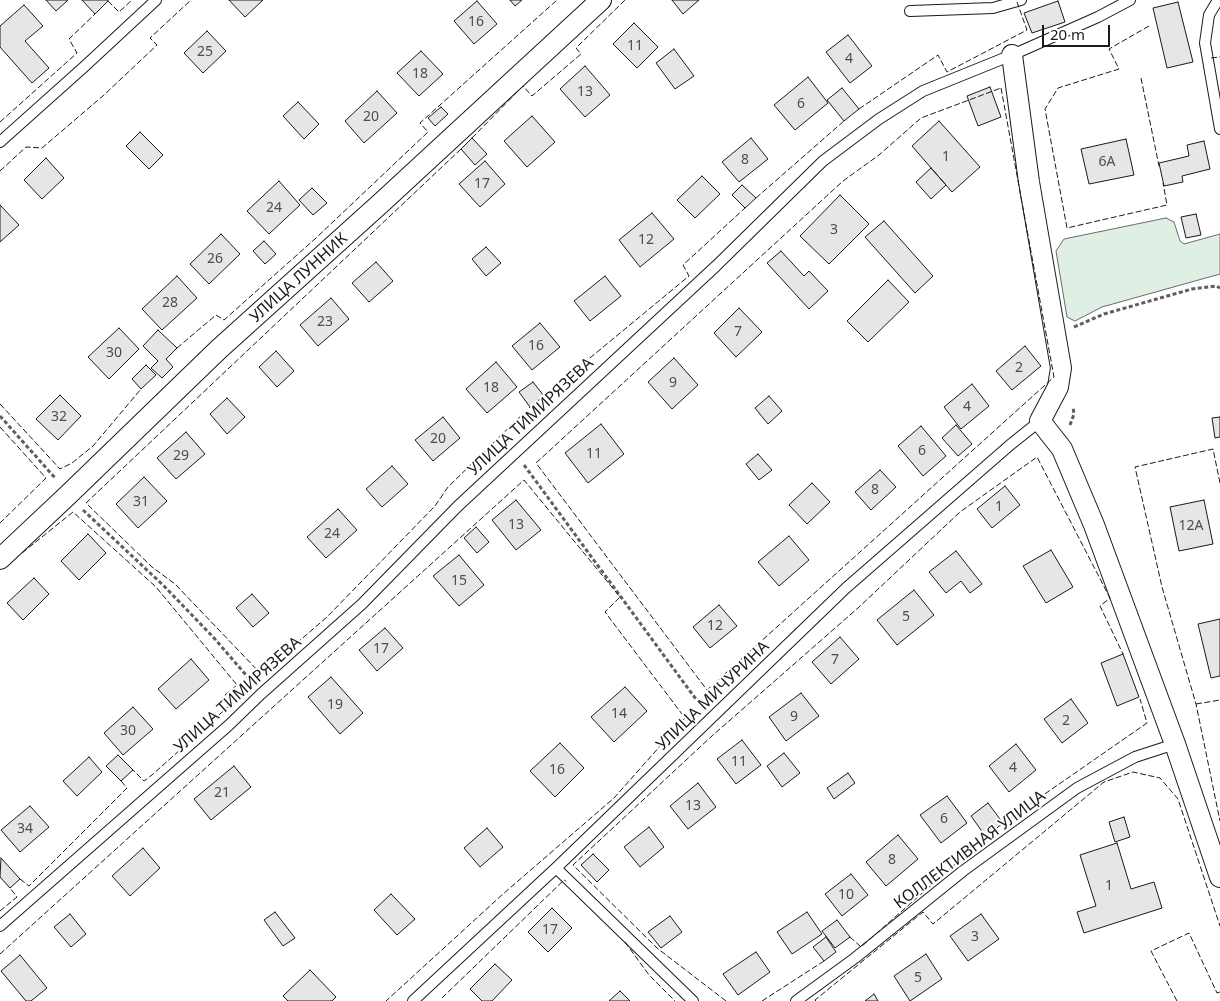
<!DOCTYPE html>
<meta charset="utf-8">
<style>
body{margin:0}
#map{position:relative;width:1220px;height:1001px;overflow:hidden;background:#fff;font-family:"Noto Sans",sans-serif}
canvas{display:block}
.scale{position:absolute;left:1042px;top:25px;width:68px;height:22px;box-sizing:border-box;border:2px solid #1a1a1a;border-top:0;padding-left:6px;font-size:15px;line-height:18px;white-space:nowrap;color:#1a1a1a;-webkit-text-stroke:4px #fff;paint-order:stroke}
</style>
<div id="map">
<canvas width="1220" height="1001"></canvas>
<div class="scale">20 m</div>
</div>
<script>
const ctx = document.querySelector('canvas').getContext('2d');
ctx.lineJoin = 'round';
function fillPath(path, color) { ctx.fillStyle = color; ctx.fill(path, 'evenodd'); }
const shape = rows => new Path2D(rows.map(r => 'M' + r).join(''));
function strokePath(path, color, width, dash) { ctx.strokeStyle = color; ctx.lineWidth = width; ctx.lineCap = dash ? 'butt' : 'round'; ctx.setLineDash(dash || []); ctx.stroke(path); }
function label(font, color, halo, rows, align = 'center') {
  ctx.font = font + ' "Noto Sans",sans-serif'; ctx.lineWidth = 4; ctx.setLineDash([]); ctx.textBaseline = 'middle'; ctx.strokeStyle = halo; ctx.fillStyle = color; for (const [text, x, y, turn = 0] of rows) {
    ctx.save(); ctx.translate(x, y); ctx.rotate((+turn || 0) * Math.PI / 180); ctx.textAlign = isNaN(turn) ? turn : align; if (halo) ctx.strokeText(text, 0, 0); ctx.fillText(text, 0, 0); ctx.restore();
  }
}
const green = shape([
 [1166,218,1174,222,1180,241,1184,244,1220,234,1220,274,1102,307,1075,321,1067,317,1056,251,1064,239,1166,218]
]);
const building = shape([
 [46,0,68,0,56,11,46,0],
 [82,0,108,0,108,1,95,14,82,0],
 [229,0,263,0,245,17,229,0],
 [510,0,522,0,515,6,510,0],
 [672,0,699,0,683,14,672,0],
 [477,1,497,24,474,44,454,21,477,1],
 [1058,1,1065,22,1032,33,1024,13,1058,1],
 [1178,2,1193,62,1167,68,1153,8,1178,2],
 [24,5,43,26,25,41,49,68,32,83,0,47,0,26,24,5],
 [634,23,658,47,637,68,613,44,634,23],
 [207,31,226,51,203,73,184,53,207,31],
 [848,35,872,66,850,83,826,52,848,35],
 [674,49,694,76,675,89,656,63,674,49],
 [421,51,443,74,419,96,397,73,421,51],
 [585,66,610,95,585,117,560,89,585,66],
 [808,77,828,103,795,130,774,105,808,77],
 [990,87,1001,117,978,126,967,96,990,87],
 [842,88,859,109,844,121,827,100,842,88],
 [377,91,397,113,364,143,345,121,377,91],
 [298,102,319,124,304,139,283,116,298,102],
 [441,107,448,114,435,126,428,118,441,107],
 [532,116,555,142,527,167,504,141,532,116],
 [939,121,980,167,952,192,912,146,939,121],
 [140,132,163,155,149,169,126,146,140,132],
 [472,138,487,154,475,165,461,149,472,138],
 [751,138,768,159,739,182,722,162,751,138],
 [1126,139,1134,175,1089,184,1081,149,1126,139],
 [1204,141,1210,169,1182,176,1183,182,1164,186,1159,163,1189,156,1187,145,1204,141],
 [46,158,64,178,42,199,24,180,46,158],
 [485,161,505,184,480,207,459,184,485,161],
 [931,168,946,185,931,199,916,182,931,168],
 [702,176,720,194,695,218,677,200,702,176],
 [279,181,300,205,269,234,247,211,279,181],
 [742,185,756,198,745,208,732,195,742,185],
 [312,188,327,203,313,215,299,200,312,188],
 [840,195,869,224,829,264,800,236,840,195],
 [0,205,19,225,0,242,0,205],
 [652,213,674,239,640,267,619,240,652,213],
 [1196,214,1201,235,1186,238,1181,217,1196,214],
 [884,221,933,276,915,293,865,237,884,221],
 [221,234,240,254,209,284,190,264,221,234],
 [264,241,276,254,265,264,253,251,264,241],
 [486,247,501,263,486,276,472,259,486,247],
 [781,251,804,276,809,271,828,291,809,309,767,263,781,251],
 [376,262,393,281,369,302,352,283,376,262],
 [177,276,197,298,162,330,142,309,177,276],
 [605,276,621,296,590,321,574,301,605,276],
 [888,280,909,302,868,342,847,321,888,280],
 [331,298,349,319,318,346,300,325,331,298],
 [739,308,762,332,736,357,714,333,739,308],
 [540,323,560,347,532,370,512,346,540,323],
 [119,328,139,349,109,379,88,357,119,328],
 [158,330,177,348,166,359,173,367,162,378,151,368,158,361,143,346,158,330],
 [1025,346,1041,366,1012,390,996,371,1025,346],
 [276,351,294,371,277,387,259,367,276,351],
 [674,358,698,385,672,409,648,382,674,358],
 [496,362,517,387,487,413,466,389,496,362],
 [146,365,156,375,141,389,132,379,146,365],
 [533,382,544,396,530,407,519,392,533,382],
 [972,384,989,406,961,429,944,407,972,384],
 [60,395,81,416,58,440,36,419,60,395],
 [769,396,782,411,768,424,755,408,769,396],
 [227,398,245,417,227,434,210,414,227,398],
 [443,417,460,438,433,461,415,440,443,417],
 [1220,417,1220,437,1215,438,1212,418,1220,417],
 [601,424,624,454,588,483,565,453,601,424],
 [956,425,972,444,958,456,942,438,956,425],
 [921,426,946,456,923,476,898,446,921,426],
 [186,432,205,454,176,479,157,458,186,432],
 [758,454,772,470,759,480,746,464,758,454],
 [392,466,408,484,382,507,366,489,392,466],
 [880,470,896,487,871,510,855,492,880,470],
 [144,477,167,501,138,528,116,504,144,477],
 [812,483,830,502,807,524,789,505,812,483],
 [1005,486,1020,505,992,528,977,509,1005,486],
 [516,500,541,530,516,550,492,520,516,500],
 [1204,500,1213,544,1179,551,1170,507,1204,500],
 [338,509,357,530,326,558,307,537,338,509],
 [476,527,489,542,477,553,464,538,476,527],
 [88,534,106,553,79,580,61,561,88,534],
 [789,536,809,560,779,586,758,562,789,536],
 [1051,550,1073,587,1046,603,1023,566,1051,550],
 [956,551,982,584,970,593,961,581,946,593,929,572,956,551],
 [459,555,484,585,459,606,433,576,459,555],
 [34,578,49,594,23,620,7,603,34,578],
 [914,590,934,615,897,645,877,620,914,590],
 [252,594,269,613,253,627,236,608,252,594],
 [719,605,737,626,710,648,693,627,719,605],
 [1220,619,1220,676,1211,678,1198,624,1220,619],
 [385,628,403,648,377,671,359,650,385,628],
 [840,637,859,659,831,684,812,662,840,637],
 [1123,654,1139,697,1117,706,1101,663,1123,654],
 [191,659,209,680,176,709,158,689,191,659],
 [331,677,363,713,340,734,308,697,331,677],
 [625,687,647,711,614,742,591,717,625,687],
 [801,693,819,716,786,741,769,717,801,693],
 [1071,699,1088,723,1062,743,1044,719,1071,699],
 [133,707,153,729,123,755,104,733,133,707],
 [742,740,761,765,736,784,717,759,742,740],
 [560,743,584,768,555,797,530,771,560,743],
 [1016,744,1036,770,1009,792,989,766,1016,744],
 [784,753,800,773,782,787,767,766,784,753],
 [118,755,133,770,121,781,106,766,118,755],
 [89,757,102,772,77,796,63,781,89,757],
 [234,766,251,787,211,820,194,799,234,766],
 [848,773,855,783,834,799,827,788,848,773],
 [698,783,716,807,688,829,670,806,698,783],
 [947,796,967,823,941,843,920,815,947,796],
 [988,803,1003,823,986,837,971,816,988,803],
 [30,806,49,827,20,852,1,830,30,806],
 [1124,817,1130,837,1115,842,1109,822,1124,817],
 [649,827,664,847,640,867,624,847,649,827],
 [487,828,503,847,480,867,464,848,487,828],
 [898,835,918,859,886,886,866,862,898,835],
 [1117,843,1131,889,1154,882,1162,908,1084,933,1077,912,1096,906,1080,855,1117,843],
 [143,848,160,868,130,896,112,876,143,848],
 [593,854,609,870,597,882,581,865,593,854],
 [1,858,20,879,10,888,0,877,1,858],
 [851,874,868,895,842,916,825,894,851,874],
 [391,894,415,919,397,935,374,910,391,894],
 [552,908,572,928,548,952,528,932,552,908],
 [275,912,295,938,283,946,264,920,275,912],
 [807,912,822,934,792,954,777,932,807,912],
 [70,914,86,934,71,947,54,927,70,914],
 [981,914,999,939,968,961,950,936,981,914],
 [670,916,682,932,661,948,648,932,670,916],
 [837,920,850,937,835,948,822,931,837,920],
 [826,937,836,952,824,961,813,947,826,937],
 [756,952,770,972,738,995,723,974,756,952],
 [926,954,942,979,910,1001,894,976,926,954],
 [20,955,47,988,31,1001,26,1001,1,971,20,955],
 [495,964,512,980,492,1001,482,1001,470,989,495,964],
 [310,970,336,997,332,1001,288,1001,283,996,310,970],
 [620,991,630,1001,609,1001,620,991],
 [874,994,878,1001,865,1001,874,994]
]);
const path = shape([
 [1074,327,1104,314,1192,289,1216,286,1220,288],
 [0,416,56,479],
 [1070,425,1074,414,1073,407],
 [524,465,701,706],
 [83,510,164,586,214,638,252,682]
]);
const lane = shape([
 [1218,0,1209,15,1205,43,1220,129],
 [910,11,993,8,1021,0],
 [0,142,85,66,156,0],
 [556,868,693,1001],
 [0,926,229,725,261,694,362,604,458,506,716,266,823,161,879,119,923,91,1012,55,1098,17,1130,0],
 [413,1001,556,868,846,588,1010,445,1040,421],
 [796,1001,855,958,963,871,1077,788,1135,757,1175,744]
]);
const street = shape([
 [1012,55,1029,182,1061,368,1058,387,1040,421,1062,449,1094,525,1175,744,1220,877],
 [0,559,68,495,219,349,381,203,601,0]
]);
const fence = shape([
 [108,1,119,12,132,0],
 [1149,26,1109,49,1119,69,1058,88,1045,109,1067,228,1167,205,1163,183],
 [1211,58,1220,57],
 [1141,78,1159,166],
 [1001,88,1054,377,707,690,536,463,843,181,879,155,921,118,1001,88],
 [859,109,938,55,947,72,1027,30,1017,2],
 [0,122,77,53,69,39,95,14],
 [472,138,523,86,532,96,581,54,576,48,625,0],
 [461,149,86,503,152,567,175,584,261,674,327,617,435,506,448,487,530,407],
 [0,171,26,147,42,148,104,95,157,45,150,38,191,0],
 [756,198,844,121],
 [177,348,216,315,224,320,316,238,428,132,420,123,557,0],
 [544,396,689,276,683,265,745,208],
 [0,404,60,469,72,463,93,446,141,389],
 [0,427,46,478,0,523],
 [1220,483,1213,449,1135,467,1162,587,1196,704,1220,821],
 [22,553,73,512,156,587,237,685,225,695,230,705,152,775,144,781,133,770],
 [1196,704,1220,700],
 [1003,823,1147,723,1140,699],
 [20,879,29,886,127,788,121,781],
 [0,911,17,897,10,888],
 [850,937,861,947,986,837],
 [625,942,649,975,675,1001],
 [0,954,524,480,620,597,605,612,685,718,614,798,503,894,386,1001],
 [442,998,564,880,566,881],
 [726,1001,657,948,573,865,713,735,858,608,960,512,1037,457,1110,598,1100,606,1123,654],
 [762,1001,824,961],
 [816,1001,815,1000,923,912,933,924,1104,782,1133,772,1160,778,1178,799,1220,926],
 [1177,1001,1151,951,1189,933,1217,993,1220,992]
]);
const numberNames = [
 ["16",476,22],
 ["11",635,46],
 ["25",205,52],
 ["4",849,59],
 ["18",420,74],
 ["13",585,92],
 ["6",801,104],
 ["20",371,117],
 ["1",946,157],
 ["8",745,160],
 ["6А",1107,162],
 ["17",482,184],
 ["24",274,208],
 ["3",834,230],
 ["12",646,240],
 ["26",215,259],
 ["28",170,303],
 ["23",325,322],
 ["7",738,332],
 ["16",536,346],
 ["30",114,353],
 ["2",1019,368],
 ["9",673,383],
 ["18",491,388],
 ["4",967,407],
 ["32",59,417],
 ["20",438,439],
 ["6",922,451],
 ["11",594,454],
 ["29",181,456],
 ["8",875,490],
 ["31",141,502],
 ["1",999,507],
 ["13",516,525],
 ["12А",1191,526],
 ["24",332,534],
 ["15",459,581],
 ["5",906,617],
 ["12",715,626],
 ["17",381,649],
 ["7",835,660],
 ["19",335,705],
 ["14",619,714],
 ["9",794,717],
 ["2",1066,721],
 ["30",128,731],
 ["11",739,762],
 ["4",1013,768],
 ["16",557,770],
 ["21",222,793],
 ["13",693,806],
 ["6",944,819],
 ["34",25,829],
 ["8",892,860],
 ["1",1109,886],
 ["10",846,895],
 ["17",550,930],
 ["3",975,937],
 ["5",918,978]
];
const streetNames = [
 ["УЛИЦА ЛУННИК",299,278,-42],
 ["УЛИЦА ТИМИРЯЗЕВА",531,417,-43],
 ["УЛИЦА ТИМИРЯЗЕВА",238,695,-42],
 ["УЛИЦА МИЧУРИНА",713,696,-44],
 ["КОЛЛЕКТИВНАЯ УЛИЦА",970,850,-37]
];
fillPath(green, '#e0efe3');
strokePath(green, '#6a6a6a', 1);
fillPath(building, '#e6e6e6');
strokePath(building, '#1a1a1a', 1);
strokePath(lane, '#1a1a1a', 12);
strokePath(street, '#1a1a1a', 22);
strokePath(path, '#5f5f5f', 3, [4, 2.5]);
strokePath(lane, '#fff', 10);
strokePath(street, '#fff', 20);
strokePath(fence, '#1a1a1a', 1, [6, 2.5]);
label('14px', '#4d4d4d', null, numberNames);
label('16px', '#1a1a1a', '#fff', streetNames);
</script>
